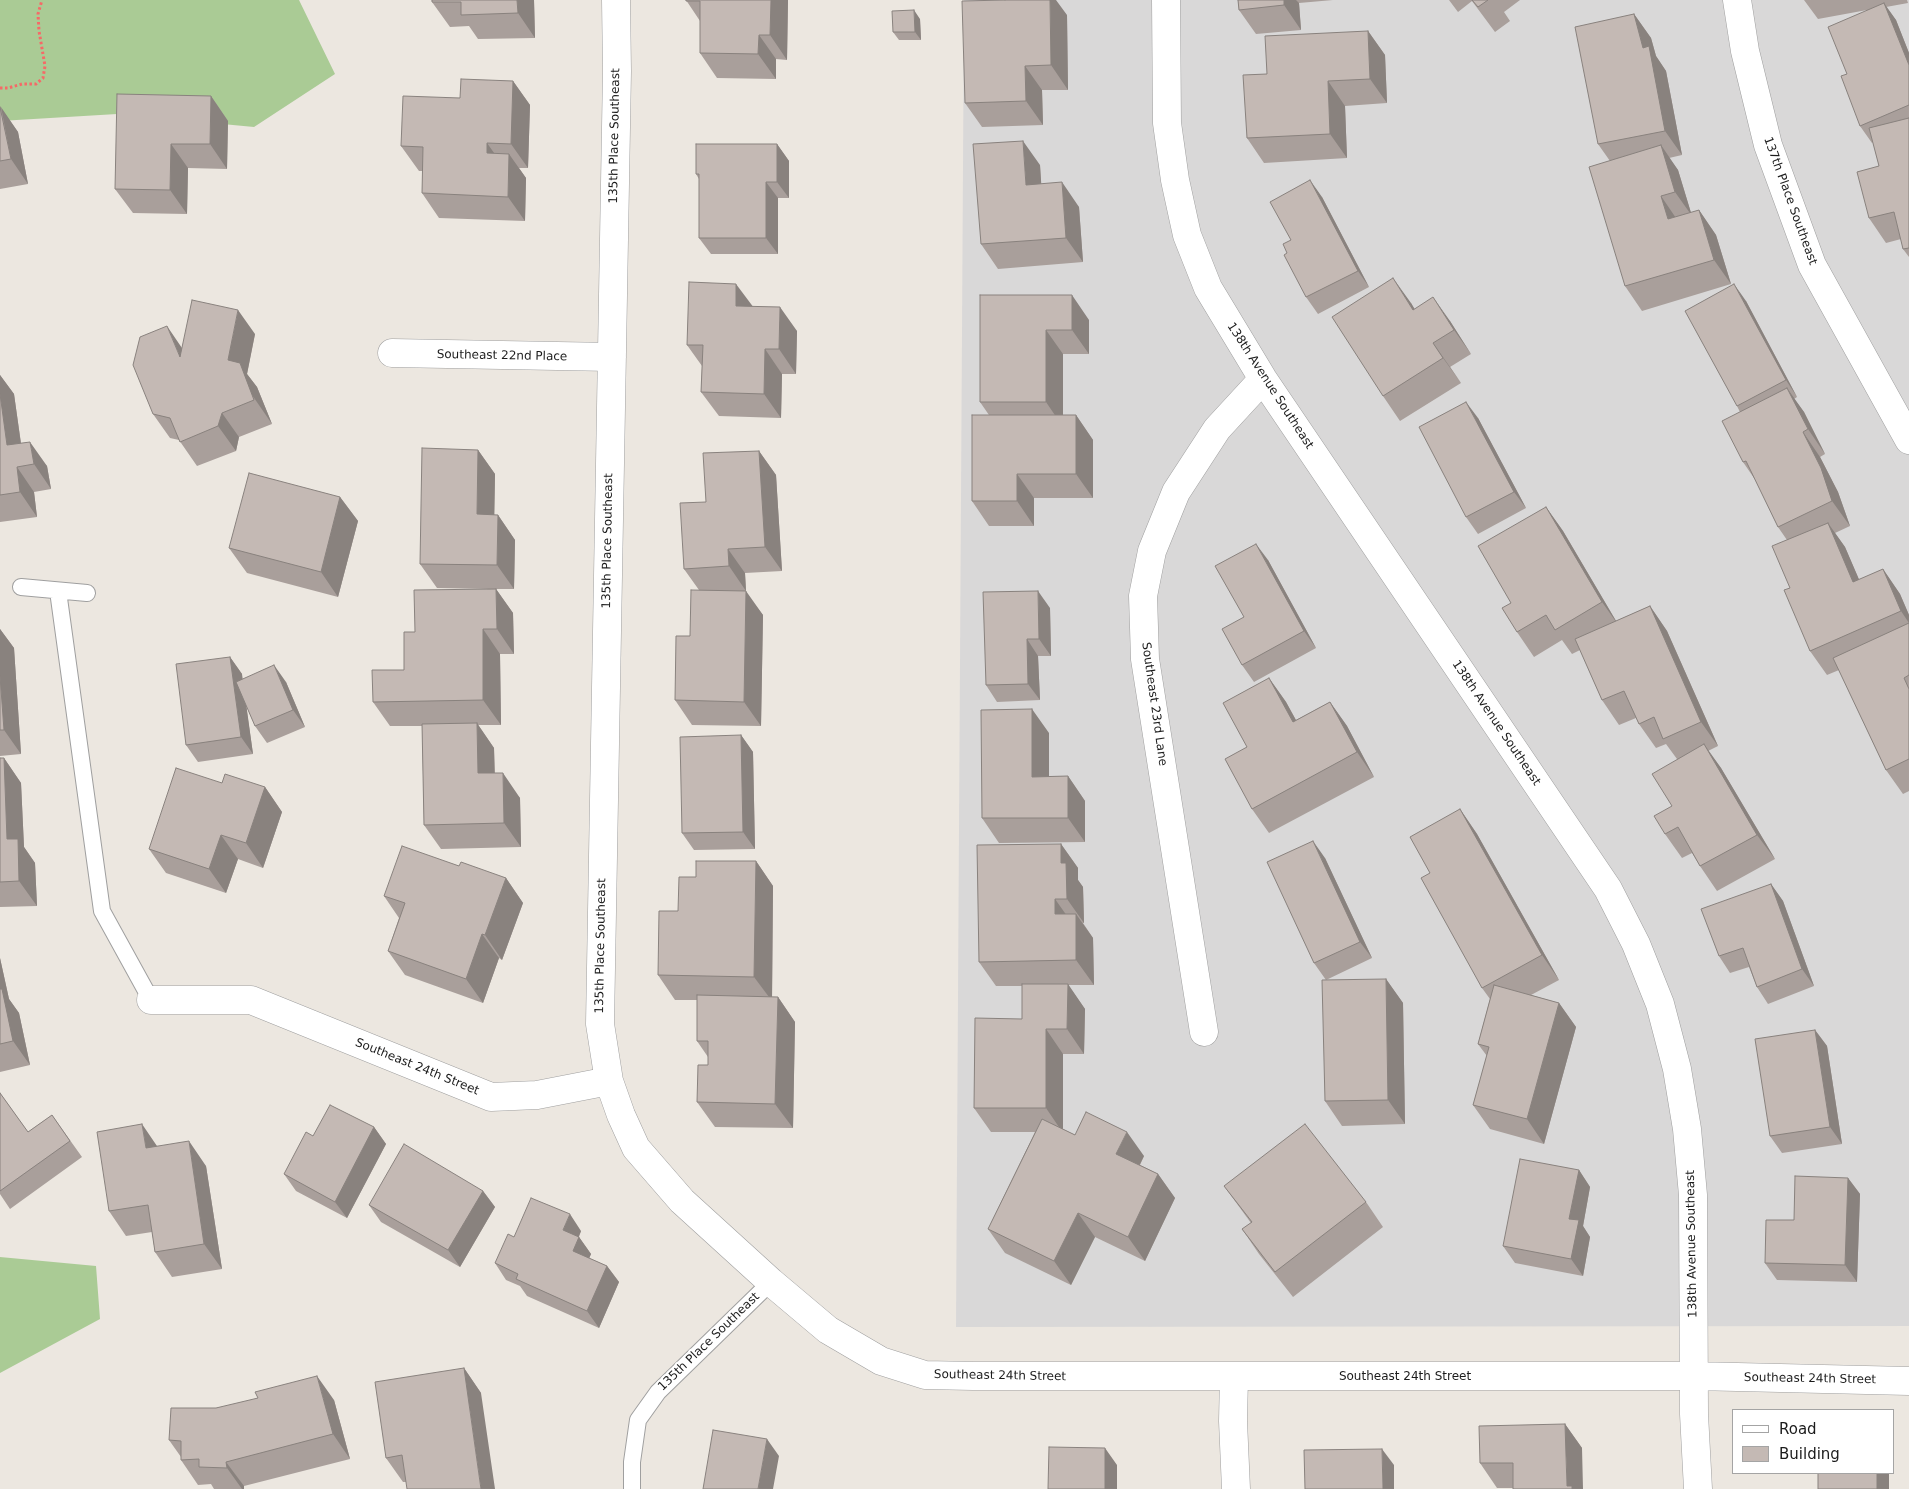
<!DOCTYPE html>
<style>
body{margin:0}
#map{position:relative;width:1909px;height:1489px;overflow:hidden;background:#ece7e0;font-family:"DejaVu Sans",sans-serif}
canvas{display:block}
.legend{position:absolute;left:1732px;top:1409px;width:162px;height:65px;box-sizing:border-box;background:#fff;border:1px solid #a4a4a4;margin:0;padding:6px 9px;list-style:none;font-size:15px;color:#1b1b1b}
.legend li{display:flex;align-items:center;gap:10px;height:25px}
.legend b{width:25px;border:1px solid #a4a4a4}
</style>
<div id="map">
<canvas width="1909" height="1489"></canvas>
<ul class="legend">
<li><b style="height:6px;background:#fff"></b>Road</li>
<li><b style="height:14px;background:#c4b9b4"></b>Building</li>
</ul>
</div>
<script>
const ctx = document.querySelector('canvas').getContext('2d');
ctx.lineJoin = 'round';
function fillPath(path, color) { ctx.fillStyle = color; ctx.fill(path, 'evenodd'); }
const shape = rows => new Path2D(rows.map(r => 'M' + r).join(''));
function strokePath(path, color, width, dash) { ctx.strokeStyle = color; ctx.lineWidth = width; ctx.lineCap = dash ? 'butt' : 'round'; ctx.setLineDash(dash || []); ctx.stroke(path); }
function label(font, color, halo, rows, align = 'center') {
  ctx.font = font + ' "DejaVu Sans",sans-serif'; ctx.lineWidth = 4; ctx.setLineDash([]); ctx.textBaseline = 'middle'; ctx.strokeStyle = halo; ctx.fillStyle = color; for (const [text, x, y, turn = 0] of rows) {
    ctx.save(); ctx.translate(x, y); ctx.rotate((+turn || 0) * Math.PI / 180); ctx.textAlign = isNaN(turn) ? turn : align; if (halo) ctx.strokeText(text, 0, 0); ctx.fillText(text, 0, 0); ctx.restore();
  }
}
const residential = shape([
 [964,0,1909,0,1909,1326,956,1327]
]);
const forest = shape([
 [0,0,299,0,335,74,254,127,117,114,0,121],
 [0,1257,96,1266,100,1319,0,1373]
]);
const path = shape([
 [0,88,8,88,22,84,36,84,43,78,45,66,39,31,38,14,42,0]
]);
const service = shape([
 [21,587,87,593],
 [58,591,102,911,151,1000],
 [632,1489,632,1462,638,1420,658,1392,771,1282]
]);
const minor = shape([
 [1166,0,1167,123,1175,180,1187,235,1208,288,1263,379,1608,889,1636,944,1660,1004,1677,1069,1687,1129,1693,1195,1694,1414,1698,1489],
 [1737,0,1745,51,1768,145,1812,265,1909,440],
 [392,353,612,357],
 [151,1000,251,1000,491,1097,537,1095,609,1081,621,1115,636,1148,682,1201,771,1282,828,1330,881,1361,925,1375,973,1376,1694,1376,1909,1381],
 [1204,1032,1145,659,1143,596,1152,551,1176,492,1217,429,1263,379],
 [609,1081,600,1024,617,71,616,0],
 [1234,1377,1233,1421,1236,1489]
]);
const wall = shape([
 [432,0,534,0,535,38,478,39,469,26,450,27,432,2],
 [686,0,788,0,787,60,776,59,776,79,717,78,700,53,700,21],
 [1238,0,1333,0,1299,3,1301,30,1256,34,1239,10],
 [1449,0,1520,0,1504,12,1510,21,1495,32,1472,1,1458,12],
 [1804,0,1907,0,1908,3,1886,7,1896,20,1909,53,1909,257,1903,249,1901,239,1886,243,1869,218,1879,166,1873,142,1872,143,1860,126,1847,74,1867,10,1818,19],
 [1634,14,1651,38,1656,56,1666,71,1682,155,1669,158,1678,170,1691,213,1699,210,1716,235,1731,284,1642,311,1625,286,1610,161,1598,144],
 [1067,15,1068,90,1042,90,1043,125,982,127,965,103],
 [920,19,921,40,899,40,893,32],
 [1368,31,1385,55,1387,103,1345,106,1347,158,1264,163,1247,138,1267,74],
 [513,81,530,105,528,168,519,168,526,178,525,221,439,218,422,193,423,171,419,171,401,146,460,98],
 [211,96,228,121,227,169,188,168,187,214,133,213,115,189],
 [0,107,18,132,28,184,0,189],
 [777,144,789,161,789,198,778,198,778,254,711,254,699,238,699,179,696,174],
 [1040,165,1041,184,1079,207,1083,262,998,269,981,244],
 [1322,197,1369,287,1318,314,1306,297,1287,253,1291,240],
 [980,295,1089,320,1089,354,1063,354,1063,415,1076,415,1093,440,1093,498,1034,498,1034,526,989,526,972,501,989,415,980,402],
 [1746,301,1797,397,1794,399,1804,412,1825,454,1820,457,1838,492,1850,526,1835,533,1845,547,1859,580,1883,569,1900,594,1909,615,1909,791,1903,794,1886,770,1839,670,1827,675,1810,651,1790,588,1787,540,1778,527,1756,481,1743,462,1740,412,1737,406],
 [1411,303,1414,309,1450,321,1471,354,1450,367,1461,383,1400,421,1383,396],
 [752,307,797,331,796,374,782,374,781,418,719,416,701,392,702,366,687,345],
 [255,334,247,374,257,387,272,424,239,437,236,451,197,466,179,440,170,438,153,414,182,348],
 [0,375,14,394,21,443,47,466,51,489,34,492,37,517,0,522],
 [1478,418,1526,508,1478,534,1466,517],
 [478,450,495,474,494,515,498,515,515,540,514,589,496,589,513,613,514,654,500,654,501,725,478,725,494,748,495,773,520,798,521,847,441,849,424,825,422,726,390,726,373,702,404,670,415,632,488,589,437,588,420,564],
 [759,451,776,475,782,571,745,573,746,591,744,591,763,615,761,726,692,725,675,700,690,636,699,590,684,569,706,502],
 [340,497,358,521,338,597,247,573,229,548],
 [1546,507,1563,531,1616,621,1650,606,1667,631,1718,746,1708,751,1721,768,1775,859,1717,891,1700,866,1692,853,1682,858,1665,834,1672,806,1677,759,1666,744,1656,748,1639,724,1636,718,1619,725,1602,700,1580,650,1572,654,1562,640,1534,657,1517,632],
 [1268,560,1316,648,1254,682,1242,665,1244,617],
 [1050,608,1051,656,1038,656,1040,700,997,702,986,685],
 [0,629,14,648,21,754,0,756],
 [230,657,242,674,242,679,286,682,305,727,267,743,255,726,246,705,253,754,198,762,186,745],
 [1269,678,1286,702,1296,720,1330,702,1347,726,1374,777,1269,833,1252,809,1247,747],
 [1049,733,1049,777,1068,776,1085,801,1085,842,999,843,982,818],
 [741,735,753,752,755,849,694,850,682,833],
 [0,758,4,758,21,783,24,847,35,863,37,906,0,907],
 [222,783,265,787,282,812,263,868,238,859,226,893,166,873,149,849],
 [1460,809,1477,834,1559,980,1531,995,1559,1003,1576,1027,1544,1144,1490,1129,1473,1105,1487,1056,1478,1044,1490,999,1482,988,1430,873],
 [1061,844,1078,868,1078,880,1083,887,1084,923,1083,923,1093,938,1094,985,1068,985,1085,1009,1084,1054,1063,1054,1063,1129,1075,1135,1144,1156,1140,1165,1158,1174,1175,1198,1145,1261,1095,1237,1071,1285,1005,1253,988,1229,1035,1132,991,1132,974,1108,1022,1019,1022,986,996,986,979,962],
 [1325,858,1372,958,1326,980,1314,963],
 [756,861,773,886,772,997,778,997,795,1022,793,1128,715,1127,697,1102,708,1065,708,1057,697,1041,697,1000,675,1000,658,975,678,911,696,877],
 [459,866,506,878,523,903,502,960,499,958,483,1003,405,975,388,951,399,918,384,896],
 [1771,884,1783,901,1814,986,1768,1004,1757,987,1749,967,1730,973,1719,956],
 [0,958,9,999,19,1013,30,1065,0,1072],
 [1386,979,1403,1003,1405,1124,1342,1126,1325,1101],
 [1815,1030,1827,1046,1842,1144,1782,1153,1770,1136],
 [0,1093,28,1132,52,1115,82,1157,10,1209,0,1194],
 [374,1127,386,1144,347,1218,296,1191,284,1174],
 [158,1146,206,1166,222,1269,172,1277,155,1252,152,1232,126,1236,109,1211],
 [1579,1170,1590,1187,1583,1226,1590,1237,1583,1276,1515,1263,1503,1246],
 [1848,1178,1860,1194,1857,1282,1777,1280,1765,1263],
 [1224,1186,1366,1202,1383,1227,1293,1297,1259,1254,1242,1229,1251,1223],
 [483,1191,495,1207,460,1267,381,1222,369,1205],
 [581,1231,579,1237,591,1254,589,1258,607,1266,619,1282,599,1328,527,1296,520,1286,506,1280,495,1263,514,1237],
 [464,1368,481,1393,406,1482,403,1482,386,1458],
 [334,1400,350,1459,244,1486,244,1489,214,1489,211,1484,198,1485,181,1460,181,1457,169,1440,216,1408],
 [1565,1424,1582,1448,1513,1488,1497,1488,1480,1463]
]);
const shadedWall = shape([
 [517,0,534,0,535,38,518,13],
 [771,0,788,0,787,60,770,35],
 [1050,0,1056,0,1067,15,1068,90,1051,65],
 [1284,0,1296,0,1299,3,1301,30,1284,5],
 [1884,3,1896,20,1909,53,1909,65],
 [914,10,920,19,921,40,915,32],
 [1634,14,1651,38,1656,56,1666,71,1682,155,1665,131],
 [1368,31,1385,55,1387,103,1370,79],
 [759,35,776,59,776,79,758,54],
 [1025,66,1042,90,1043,125,1026,101],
 [513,81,530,105,528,168,511,144],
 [1328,81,1345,106,1347,158,1330,134],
 [211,96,228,121,227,169,210,144],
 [1,107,18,132,28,184,11,159],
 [1023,141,1040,165,1043,210,1026,185],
 [487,143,504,167,487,153],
 [171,144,188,168,187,214,170,190],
 [777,144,789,161,789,198,777,182],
 [1661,145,1678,170,1692,216,1675,192],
 [509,154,526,178,525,221,508,197],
 [1310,180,1322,197,1369,287,1358,271],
 [766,182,778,198,778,254,766,238],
 [1062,182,1079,207,1083,262,1066,238],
 [1661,196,1678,221,1668,219],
 [1699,210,1716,235,1731,284,1714,260],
 [1393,278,1411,303,1430,334,1413,310],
 [736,284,754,308,736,306],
 [1734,284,1746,301,1797,397,1786,380],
 [1072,295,1089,320,1089,354,1072,330],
 [1433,297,1450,321,1471,354,1454,330],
 [780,307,797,331,796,374,779,349],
 [238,310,255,334,247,374,257,387,272,424,228,360],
 [167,326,184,351,180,357],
 [1046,330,1063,354,1063,427,1046,402],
 [1433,343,1450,367,1461,383,1443,358],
 [765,349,782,374,781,418,764,394],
 [0,375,14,394,24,466,7,445,0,394],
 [1787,388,1804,412,1825,454,1808,429],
 [1466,402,1478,418,1526,508,1514,492],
 [222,413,239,437,236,451,218,426],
 [1076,415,1093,440,1093,498,1076,474],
 [1803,432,1820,457,1838,492,1850,526,1832,501],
 [30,442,47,466,51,489,34,464],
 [478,450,495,474,494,539,477,514],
 [759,451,776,475,782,571,765,547],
 [17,467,34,492,37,517,20,492],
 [1017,474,1034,498,1034,526,1017,501],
 [340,497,358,521,338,597,321,572],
 [1546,507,1563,531,1619,626,1602,602],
 [498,515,515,540,514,589,497,565],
 [1828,523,1845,547,1871,607,1853,582],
 [1256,544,1268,560,1316,648,1304,631],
 [728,549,745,573,746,591,729,566],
 [1883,569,1900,594,1909,615,1909,623,1901,611],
 [496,589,513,613,514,654,497,629],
 [746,591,763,615,761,726,744,702],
 [1038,591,1050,608,1051,656,1039,639],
 [1650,606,1667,631,1718,746,1701,722],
 [0,629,14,648,21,754,4,730,0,676],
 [483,629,500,654,501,725,483,700],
 [1027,639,1038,656,1040,700,1028,684],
 [230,657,242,674,253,754,241,737],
 [274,665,286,682,305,727,293,710],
 [1269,678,1286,702,1310,746,1293,722],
 [1330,702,1347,726,1374,777,1357,752],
 [1032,709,1049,733,1049,801,1032,777],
 [477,723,494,748,495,798,478,773],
 [741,735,753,752,755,849,743,832],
 [1704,744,1721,768,1775,859,1757,835],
 [4,758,21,783,24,847,35,863,37,906,19,881,7,839],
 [503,773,520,798,521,847,504,823],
 [1068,776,1085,801,1085,842,1068,818],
 [265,787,282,812,263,868,246,843],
 [1460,809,1477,834,1559,980,1542,955],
 [221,835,238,859,226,893,209,869],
 [1313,841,1325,858,1372,958,1360,942],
 [1061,844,1078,868,1078,880,1083,887,1084,923,1067,899,1061,863],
 [756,861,773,886,772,1001,754,977],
 [506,878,523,903,502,960,485,935],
 [1771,884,1783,901,1814,986,1802,969],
 [1055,899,1072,923,1055,914],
 [1076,914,1093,938,1094,985,1076,960],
 [482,934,499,958,483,1003,466,979],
 [0,958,9,999,19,1013,30,1065,13,1041,0,998],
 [1386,979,1403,1003,1405,1124,1388,1100],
 [1068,984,1085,1009,1084,1054,1067,1029],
 [778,997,795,1022,793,1128,775,1104],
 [1559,1003,1576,1027,1544,1144,1527,1119],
 [1046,1029,1063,1054,1063,1133,1046,1108],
 [1815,1030,1827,1046,1842,1144,1830,1127],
 [142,1124,159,1149,146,1148],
 [374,1127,386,1144,347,1218,335,1202],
 [1127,1132,1144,1156,1133,1178,1116,1154],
 [189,1141,206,1166,222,1269,204,1244],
 [1579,1170,1590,1187,1583,1226,1590,1237,1583,1276,1571,1259,1569,1219],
 [1158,1174,1175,1198,1145,1261,1128,1237],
 [1848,1178,1860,1194,1857,1282,1845,1265],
 [483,1191,495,1207,460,1267,448,1250],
 [1078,1213,1095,1237,1071,1285,1054,1261],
 [570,1214,581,1231,574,1247,563,1230],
 [579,1237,591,1254,585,1268,573,1251],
 [607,1266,619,1282,599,1328,587,1311],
 [464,1368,481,1393,495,1489,481,1489],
 [317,1376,334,1400,350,1459,333,1434],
 [1565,1424,1582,1448,1583,1489,1569,1489,1567,1486],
 [767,1439,779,1456,773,1489,758,1489],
 [1105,1448,1117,1465,1117,1489,1105,1489],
 [1382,1449,1394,1465,1394,1489,1383,1489],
 [226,1462,244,1486,244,1489,242,1489,227,1468],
 [1877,1473,1889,1473,1889,1489,1877,1489]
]);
const building = shape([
 [432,0,517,0,518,13,461,15,461,2,432,2,432,0],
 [686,0,771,0,770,35,759,35,758,54,700,53,700,1,686,1,686,0],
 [1005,0,1050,0,1051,65,1025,66,1026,101,965,103,962,1,1005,0],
 [1238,0,1284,0,1284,5,1239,10,1238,0],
 [1472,0,1488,0,1478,7,1472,0],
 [1884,3,1909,65,1909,105,1860,126,1841,76,1847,74,1828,27,1884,3],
 [914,10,915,32,893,32,892,11,914,10],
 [1634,14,1643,48,1649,46,1665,131,1598,144,1575,27,1634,14],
 [1368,31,1370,79,1328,81,1330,134,1247,138,1243,75,1267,74,1265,36,1368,31],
 [461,79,513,81,511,144,487,143,487,153,509,154,508,197,422,193,423,147,401,146,403,96,460,98,461,79],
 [117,94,211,96,210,144,171,144,170,190,115,189,117,94],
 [0,107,11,159,0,161,0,107],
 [1909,118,1909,248,1903,249,1894,212,1869,218,1857,172,1879,166,1869,128,1909,118],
 [1023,141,1026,185,1062,182,1066,238,981,244,973,144,1023,141],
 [696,144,777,144,777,182,766,182,766,238,699,238,699,174,696,174,696,144],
 [1661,145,1675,192,1661,196,1668,219,1699,210,1714,260,1625,286,1589,167,1661,145],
 [1310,180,1358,271,1306,297,1284,255,1287,253,1283,244,1291,240,1270,202,1310,180],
 [1393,278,1413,310,1433,297,1454,330,1433,343,1443,358,1383,396,1332,317,1393,278],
 [689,282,736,284,736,306,780,307,779,349,765,349,764,394,701,392,703,345,687,345,689,282],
 [1734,284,1786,380,1737,406,1685,311,1734,284],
 [980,295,1072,295,1072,330,1046,330,1046,402,980,402,980,295],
 [192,300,238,310,228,360,240,363,254,400,222,413,218,426,180,442,170,418,153,414,133,365,140,337,167,326,180,357,192,300],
 [1787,388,1808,429,1803,432,1821,468,1832,501,1778,527,1746,461,1743,462,1722,421,1787,388],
 [0,394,7,445,30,442,34,464,17,467,20,492,0,495,0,394],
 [1466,402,1514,492,1466,517,1419,427,1466,402],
 [972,415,1076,415,1076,474,1017,474,1017,501,972,501,972,415],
 [422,448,478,450,477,514,498,515,497,565,420,564,422,448],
 [759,451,765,547,728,549,729,566,684,569,680,503,706,502,703,453,759,451],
 [249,473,340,497,321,572,229,548,249,473],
 [1546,507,1602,602,1555,630,1546,615,1517,632,1502,608,1511,603,1478,546,1546,507],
 [1828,523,1853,582,1883,569,1901,611,1810,651,1784,590,1790,588,1772,546,1828,523],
 [1256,544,1304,631,1242,665,1222,629,1244,617,1215,566,1256,544],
 [496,589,497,629,483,629,483,700,373,702,372,670,404,670,404,632,415,632,414,590,496,589],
 [691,590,746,591,744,702,675,700,676,636,690,636,691,590],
 [1038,591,1039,639,1027,639,1028,684,986,685,983,592,1038,591],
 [1650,606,1701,722,1663,739,1654,717,1639,724,1624,691,1602,700,1575,639,1650,606],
 [1909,623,1909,675,1904,678,1909,689,1909,759,1886,770,1833,658,1909,623],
 [230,657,241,737,186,745,176,664,230,657],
 [274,665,293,710,255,726,236,682,274,665],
 [0,676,4,730,0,730,0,676],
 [1269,678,1293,722,1330,702,1357,752,1252,809,1225,759,1247,747,1223,703,1269,678],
 [1032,709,1032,777,1068,776,1068,818,982,818,981,710,1032,709],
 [477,723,478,773,503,773,504,823,424,825,422,724,477,723],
 [741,735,743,832,682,833,680,737,741,735],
 [1704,744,1757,835,1700,866,1678,827,1665,834,1654,816,1672,806,1652,774,1704,744],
 [0,758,4,758,7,839,18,839,19,881,0,882,0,758],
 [176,768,222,783,225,774,265,787,246,843,221,835,209,869,149,849,176,768],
 [1460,809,1542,955,1482,988,1421,878,1430,873,1410,837,1460,809],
 [1313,841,1360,942,1314,963,1267,862,1313,841],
 [1061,844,1061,863,1066,863,1067,899,1055,899,1055,914,1076,914,1076,960,979,962,977,845,1061,844],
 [402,846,459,866,461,862,506,878,485,935,482,934,466,979,388,951,405,903,384,896,402,846],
 [696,861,756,861,754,977,658,975,659,911,678,911,679,877,696,877,696,861],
 [1771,884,1802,969,1757,987,1743,948,1719,956,1701,909,1771,884],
 [1386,979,1388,1100,1325,1101,1322,980,1386,979],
 [1022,984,1068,984,1067,1029,1046,1029,1046,1108,974,1108,975,1018,1022,1019,1022,984],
 [1494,985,1559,1003,1527,1119,1473,1105,1489,1047,1478,1044,1494,985],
 [0,989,2,989,13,1041,0,1044,0,989],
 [697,995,778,997,775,1104,697,1102,698,1065,708,1065,708,1041,697,1041,697,995],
 [1815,1030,1830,1127,1770,1136,1755,1039,1815,1030],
 [0,1093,28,1132,52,1115,70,1141,0,1191,0,1093],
 [330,1105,374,1127,335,1202,284,1174,306,1132,313,1136,330,1105],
 [1086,1112,1127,1132,1116,1154,1158,1174,1128,1237,1078,1213,1054,1261,988,1229,1042,1119,1075,1135,1086,1112],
 [142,1124,146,1148,189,1141,204,1244,155,1252,148,1205,109,1211,97,1132,142,1124],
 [1305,1124,1366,1202,1275,1272,1242,1229,1252,1222,1224,1186,1305,1124],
 [404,1144,483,1191,448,1250,369,1205,404,1144],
 [1520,1159,1579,1170,1569,1219,1579,1220,1571,1259,1503,1246,1520,1159],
 [1795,1176,1848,1178,1845,1265,1765,1263,1766,1220,1794,1220,1795,1176],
 [531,1198,570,1214,563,1230,579,1237,573,1251,607,1266,587,1311,516,1279,518,1274,495,1263,508,1234,514,1237,531,1198],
 [464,1368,481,1489,407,1489,402,1455,386,1458,375,1382,464,1368],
 [317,1376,333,1434,226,1462,227,1468,199,1467,199,1459,181,1460,181,1441,169,1440,171,1408,216,1408,258,1398,255,1392,317,1376],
 [1565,1424,1567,1486,1572,1486,1572,1489,1513,1489,1513,1463,1480,1463,1479,1426,1565,1424],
 [713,1430,767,1439,758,1489,703,1489,713,1430],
 [1049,1447,1105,1448,1105,1489,1048,1489,1049,1447],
 [1382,1449,1383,1489,1305,1489,1304,1450,1382,1449],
 [1818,1473,1877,1473,1877,1489,1818,1489,1818,1473]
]);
const streetNames = [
 ["135th Place Southeast",615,136,-89],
 ["137th Place Southeast",1790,201,70],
 ["Southeast 22nd Place",502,356,1],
 ["138th Avenue Southeast",1270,386,57],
 ["135th Place Southeast",608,541,-89],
 ["Southeast 23rd Lane",1154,704,82],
 ["138th Avenue Southeast",1496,723,56],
 ["135th Place Southeast",601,946,-89],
 ["Southeast 24th Street",417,1067,22],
 ["138th Avenue Southeast",1692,1244,-91],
 ["135th Place Southeast",709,1342,-44],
 ["Southeast 24th Street",1000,1376,1],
 ["Southeast 24th Street",1405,1377],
 ["Southeast 24th Street",1810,1379,1]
];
fillPath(residential, '#d9d8d8');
fillPath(forest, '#aacb95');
strokePath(service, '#9f9f9f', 18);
strokePath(minor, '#9f9f9f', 29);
strokePath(path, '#f66967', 3, [2.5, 2.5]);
strokePath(service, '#fff', 16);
strokePath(minor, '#fff', 28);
fillPath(wall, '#a99f9b');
fillPath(shadedWall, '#89827e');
fillPath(building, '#c4b9b4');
strokePath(building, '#89827e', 1);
label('12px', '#1b1b1b', '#fff', streetNames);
</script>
